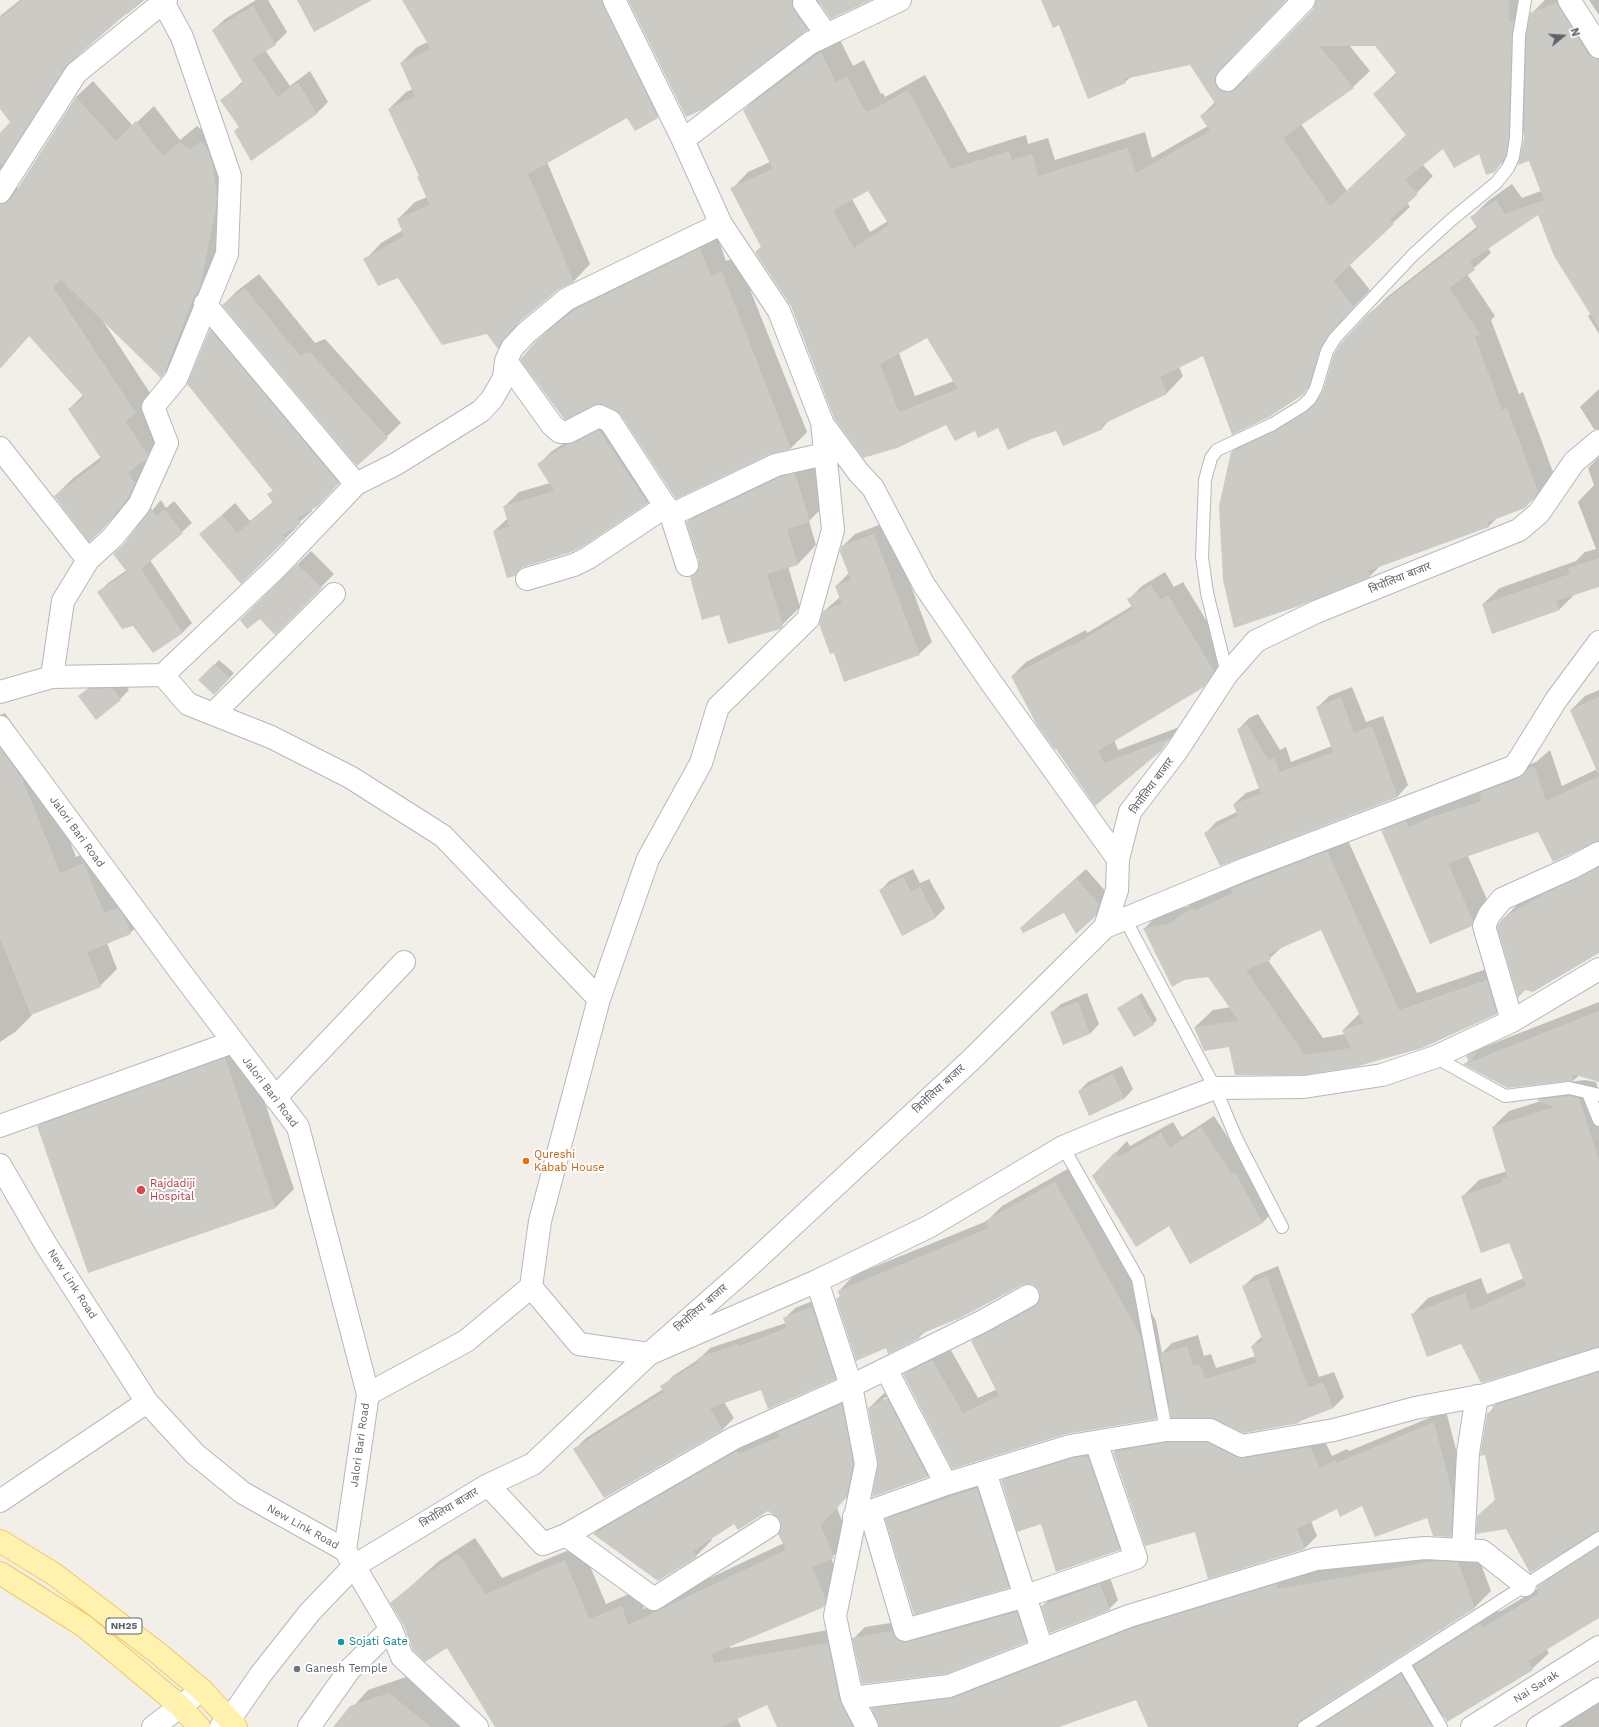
<!DOCTYPE html>
<meta charset="utf-8">
<style>
body{margin:0}
#map{position:relative;width:1599px;height:1727px;overflow:hidden;background:#f1efe8;font-family:"Work Sans",sans-serif}
canvas{display:block}
.north{position:absolute;left:1543px;top:16px;width:40px;height:40px;-webkit-text-stroke:3px #fff;paint-order:stroke;rotate:72deg;font-size:11px;font-weight:700;line-height:16px;text-align:center;color:#5f6368}
.north::after{content:'';display:block;margin:auto;width:14px;height:18px;background:#5f6368;clip-path:polygon(50% 0,100% 100%,50% 72%,0 100%)}
</style>
<div id="map">
<canvas width="1599" height="1727"></canvas>
<div class="north">N</div>
</div>
<script>
const ctx = document.querySelector('canvas').getContext('2d');
ctx.lineJoin = 'round';
function fillPath(path, color) { ctx.fillStyle = color; ctx.fill(path, 'evenodd'); }
const shape = rows => new Path2D(rows.map(r => 'M' + r).join(''));
function strokePath(path, color, width, dash) { ctx.strokeStyle = color; ctx.lineWidth = width; ctx.lineCap = dash ? 'butt' : 'round'; ctx.setLineDash(dash || []); ctx.stroke(path); }
function label(font, color, halo, rows, align = 'center') {
  ctx.font = font + ' "Work Sans","Noto Sans Devanagari",sans-serif'; ctx.lineWidth = 4; ctx.setLineDash([]); ctx.textBaseline = 'middle'; ctx.strokeStyle = halo; ctx.fillStyle = color; for (const [text, x, y, turn = 0] of rows) {
    ctx.save(); ctx.translate(x, y); ctx.rotate((+turn || 0) * Math.PI / 180); ctx.textAlign = isNaN(turn) ? turn : align; if (halo) ctx.strokeText(text, 0, 0); ctx.fillText(text, 0, 0); ctx.restore();
  }
}
const shadow = shape([
 [20,0,144,0,127,14,126,13,79,54,6,168,10,186,19,188,76,97,93,81,133,126,154,106,180,140,197,126,207,134,224,131,216,270,177,360,161,377,103,321,152,396,162,442,146,458,151,466,145,481,120,511,103,528,55,496,72,479,101,457,69,409,84,394,30,335,7,360,0,351,0,134,12,122,0,108,0,16],
 [256,0,268,0,287,32,275,44,265,50,290,86,310,71,328,102,317,113,251,160,240,126,222,100,243,81,213,30,225,19],
 [403,0,625,0,674,100,657,117,628,116,547,162,590,264,574,281,558,289,519,322,514,331,498,348,488,332,399,276,365,260,381,243,403,230,398,219,415,202,427,197,420,176,389,109,406,92,413,89,401,63,417,47,428,42],
 [629,0,869,0,820,3,818,4,824,13,807,29],
 [1042,0,1286,0,1234,54,1231,59,1231,66,1241,76,1248,76,1253,73,1314,9,1317,0,1526,0,1527,29,1531,14,1545,0,1582,0,1599,28,1599,334,1588,316,1591,313,1539,213,1488,248,1491,253,1467,274,1495,316,1491,320,1519,394,1523,392,1541,439,1554,475,1546,487,1525,507,1497,518,1489,526,1380,566,1370,576,1299,605,1232,452,1248,436,1294,414,1321,396,1370,314,1387,297,1478,226,1472,217,1488,201,1512,184,1522,198,1541,191,1524,138,1523,128,1522,137,1511,154,1494,171,1480,153,1444,147,1422,164,1433,176,1407,203,1410,207,1349,264,1370,290,1346,315,1337,329,1320,376,1303,393,1203,354,1179,367,1183,376,1167,393,1110,420,1102,428,1064,445,1057,430,999,427,976,430,947,423,897,447,792,306,756,252,762,246,732,189,748,172,770,162,744,110,760,94,838,36,853,66,864,60,881,94,883,93,885,97,925,75,968,153,1026,135,1028,144,1048,138,1055,160,1145,132,1152,158,1208,126,1201,116,1215,102,1191,64,1131,77,1125,82,1059,24],
 [1349,45,1375,45,1397,72,1374,94,1407,134,1347,191,1301,124,1353,87,1370,71],
 [869,190,888,221,870,232,852,199],
 [927,336,954,381,915,396,899,353],
 [1589,0,1599,0,1599,15],
 [716,233,726,261,737,257,807,432,791,448,770,453,621,413,535,343,552,326,591,294],
 [259,274,315,343,325,339,401,423,357,465,223,305,237,291],
 [222,318,350,470,330,493,311,509,312,511,296,525,297,527,241,582,201,534,235,503,250,521,273,502,269,494,273,490,189,384,211,330],
 [1599,389,1599,429,1594,429,1580,407],
 [614,416,661,488,648,502,581,546,523,566,514,575,494,531,508,518,505,506,519,492,550,483,538,465,552,451,583,431],
 [813,456,827,503,809,521,816,545,798,564,788,566,800,607,779,628,720,613,691,577,700,568,700,561,687,522,706,504],
 [1599,457,1599,586,1575,594,1559,610,1483,604,1500,588,1576,561,1585,552,1596,549,1578,502,1594,485,1588,468],
 [161,500,166,508,174,501,192,523,150,560,192,623,183,632,153,652,134,625,99,592,108,583,127,570,125,543],
 [887,522,932,642,919,654,824,611,840,597,836,586,849,573,842,547,855,534],
 [311,551,334,574,275,633,254,607],
 [1165,572,1174,587,1183,582,1228,656,1218,672,1203,686,1114,740,1118,750,1182,726,1160,750,1095,804,1012,676,1026,662,1086,630,1087,633,1132,606,1128,600,1142,586],
 [219,660,234,673,214,694,199,680],
 [97,680,121,680,129,690,120,699,79,697],
 [1352,687,1366,722,1383,716,1408,785,1397,797,1205,834,1216,822,1237,812,1234,804,1246,793,1260,788,1238,730,1249,718,1258,714,1280,750,1286,747,1291,762,1332,746,1318,707,1329,696],
 [1599,690,1599,840,1539,831,1468,856,1489,904,1488,909,1472,926,1382,831,1399,814,1446,802,1483,790,1496,777,1536,762,1550,750,1562,786,1597,769,1571,710,1585,696],
 [5,713,39,762,76,857,101,847,147,917,130,933,107,943,117,969,100,986,31,1014,32,1015,15,1032,0,1042,0,715],
 [1345,834,1417,993,1504,963,1514,996,1496,1013,1421,1047,1236,1074,1230,1046,1195,1027,1213,1010,1231,1007,1208,976,1144,929,1161,911,1187,907,1210,891],
 [1322,929,1360,1013,1343,1030,1345,1034,1323,1038,1268,960,1282,947],
 [1599,859,1599,952,1503,919,1520,902],
 [913,869,920,883,929,879,945,908,936,917,903,934,880,891,889,881],
 [1086,869,1108,894,1104,906,1095,916,1064,912,1021,928],
 [1087,993,1099,1024,1090,1034,1051,1013,1061,1004],
 [1142,993,1157,1020,1153,1024,1119,1008],
 [1599,1000,1599,1080,1582,1073,1574,1080,1465,1064,1469,1060,1467,1056,1484,1040,1491,1036,1484,1047,1599,1002],
 [244,1040,294,1189,275,1208,38,1126,56,1108],
 [1122,1066,1133,1089,1124,1099,1079,1091,1088,1082],
 [1585,1080,1596,1082,1599,1093,1599,1346,1461,1342,1412,1315,1428,1298,1481,1278,1487,1294,1524,1278,1509,1242,1462,1197,1479,1180,1507,1171,1493,1127,1509,1111,1541,1101,1537,1099,1553,1084],
 [1214,1116,1275,1210,1263,1222,1191,1263,1169,1225,1094,1176,1127,1141,1130,1146,1173,1122,1182,1137],
 [1071,1167,1156,1321,1162,1353,1172,1343,1198,1335,1204,1356,1211,1354,1216,1368,1256,1356,1252,1346,1262,1336,1243,1287,1254,1276,1278,1266,1319,1377,1334,1372,1344,1397,1333,1408,1301,1420,1298,1423,1211,1417,1170,1404,1156,1418,1066,1433,953,1468,904,1375,920,1359,948,1345,978,1398,997,1389,972,1341,988,1325,1041,1297,1040,1289,1035,1284,1029,1283,1022,1284,926,1331,919,1337,886,1347,837,1299,841,1295,839,1291,854,1275,987,1221,1002,1206],
 [823,1297,846,1367,835,1378,762,1388,724,1402,734,1418,723,1429,605,1497,575,1449,586,1438,663,1389,662,1387,673,1376,699,1359,710,1348,786,1323,784,1319,795,1308],
 [1599,1362,1599,1531,1507,1528,1478,1516,1496,1499,1488,1414,1494,1407,1494,1406,1510,1390],
 [901,1385,942,1462,928,1476,873,1496,879,1462,869,1408,883,1394],
 [891,1395,892,1397,883,1401,883,1399],
 [858,1388,862,1479,837,1508,850,1541,831,1558,841,1583,840,1590,824,1606,730,1645,730,1648,844,1627,857,1687,872,1717,879,1723,873,1708,889,1692,970,1682,1292,1569,1452,1545,1474,1546,1491,1591,1474,1608,1313,1711,1316,1718,1418,1658,1419,1661,1431,1649,1497,1607,1499,1612,1539,1588,1555,1570,1599,1542,1599,1617,1546,1648,1549,1653,1532,1669,1444,1715,1432,1727,1149,1727,1202,1676,1058,1727,778,1727,767,1703,737,1718,741,1727,496,1727,447,1647,403,1624,392,1603,439,1561,475,1538,502,1578,581,1545,606,1604,638,1590,644,1609,784,1543,781,1519,768,1510,735,1523,711,1538,712,1540,696,1556,595,1533,611,1518,753,1435],
 [1446,1411,1465,1484,1463,1524,1451,1536,1428,1517,1362,1505,1337,1508,1311,1521,1317,1536,1305,1548,1208,1578,1195,1531,1146,1545,1114,1452,1126,1440,1180,1431,1249,1446,1322,1435,1332,1456,1347,1449,1349,1451],
 [1092,1440,1138,1531,1120,1549,1041,1522,1002,1481,1020,1462],
 [995,1470,1027,1568,1009,1587,887,1519,905,1501],
 [1109,1575,1118,1600,1109,1609,1042,1606,1052,1597],
 [1028,1601,1038,1630,1026,1642,946,1673,853,1639,865,1627],
 [406,1677,467,1727,335,1727,368,1690],
 [1599,1697,1599,1727,1558,1727]
]);
const building = shape([
 [22,0,142,0,66,66,3,165,0,162,0,133,10,122,0,109,0,18],
 [297,0,372,0,314,32],
 [402,0,602,0,658,118,635,131,627,118,528,174,574,282,559,289,518,323,503,340,498,349,487,334,442,345,398,278,378,286,363,259,404,236,397,219,430,205,417,177,419,176,388,109,415,96,400,63,431,49],
 [628,0,792,0,794,10,808,30,704,109,686,117],
 [817,0,871,0,831,19],
 [1041,0,1287,0,1218,72,1215,77,1215,84,1219,89,1224,92,1231,92,1236,89,1313,9,1316,0,1509,0,1509,22,1514,20,1512,36,1509,137,1506,155,1495,172,1486,175,1479,154,1454,168,1443,149,1405,180,1418,194,1390,220,1394,224,1333,281,1354,307,1330,333,1321,347,1309,385,1304,394,1269,417,1232,435,1203,356,1160,377,1167,394,1101,425,1103,429,1063,446,1056,431,1034,438,1008,450,998,428,978,438,975,431,955,441,946,425,897,448,863,458,834,418,791,306,755,252,761,247,730,188,773,169,743,110,821,52,836,82,847,76,864,110,866,109,868,112,908,90,951,169,1009,151,1012,160,1032,154,1038,176,1128,148,1136,173,1210,131,1200,116,1216,105,1190,65,1124,79,1126,83,1088,99,1059,25,1053,28],
 [1319,46,1375,46,1397,74,1373,94,1406,135,1330,206,1283,138,1354,88],
 [868,191,889,225,854,248,833,210],
 [927,338,958,389,899,412,880,364],
 [1557,3,1588,54,1598,59,1599,63,1599,328,1554,256,1538,215,1470,261,1475,270,1449,288,1480,334,1475,337,1502,410,1507,408,1538,492,1525,508,1488,522,1489,527,1368,571,1370,577,1299,606,1234,628,1223,580,1219,506,1231,452,1277,430,1315,405,1323,390,1334,354,1341,343,1369,313,1478,229,1470,217,1496,200,1505,214,1544,200,1529,161,1518,165,1524,138,1526,37,1530,13],
 [253,6,276,45,252,59,278,97,298,82,317,114,251,161,234,131,239,127,220,100,243,83,212,30],
 [76,97,116,141,136,121,163,156,180,142,190,150,201,141,207,148,213,166,217,197,216,207,200,287,193,299,165,372,161,378,61,280,53,287,136,413,125,421,148,455,146,460,128,472,135,483,128,498,104,528,89,542,54,496,102,460,68,409,85,398,29,336,0,369,0,204,6,203,11,199],
 [700,248,711,276,722,272,791,449,771,454,676,499,620,414,615,410,598,404,565,420,520,360,535,342,574,310],
 [245,288,300,356,310,352,388,438,357,466,222,305],
 [210,329,339,483,318,506,297,518,301,524,282,535,286,539,241,584,199,534,222,515,237,533,273,503,267,494,273,491,187,384],
 [599,430,648,503,582,547,569,553,523,567,518,570,515,576,507,578,493,531,509,527,503,506,554,491,537,464,568,444],
 [795,473,810,522,787,529,798,565,767,574,783,626,780,629,728,644,719,615,702,620,690,577,696,573,699,567,699,561,686,522,780,477],
 [151,508,157,516,164,509,183,533,141,569,183,633,153,653,133,626,122,629,97,592,127,572,113,554,123,545],
 [874,534,920,655,844,682,834,653,830,654,819,624,823,611,842,604,835,586,851,580,840,552,841,546],
 [1599,558,1599,587,1556,601,1560,610,1492,634,1482,604,1570,574,1568,568],
 [297,564,322,588,275,635,260,619,247,629,240,620],
 [1151,585,1160,600,1168,595,1214,671,1204,687,1098,751,1104,763,1170,738,1161,751,1095,806,1056,749,1055,750,1037,725,1011,676,1072,644,1073,646,1133,609,1127,599],
 [214,664,230,678,214,695,198,680],
 [112,688,121,700,96,720,78,696,87,689],
 [1341,697,1354,733,1372,726,1398,797,1220,866,1204,833,1238,816,1233,804,1261,794,1237,729,1247,724,1268,760,1274,758,1280,772,1333,752,1316,707],
 [1599,697,1599,841,1553,862,1538,832,1448,863,1473,921,1472,926,1430,944,1381,830,1406,821,1409,827,1429,818,1482,801,1479,793,1519,778,1529,768,1534,766,1546,801,1599,776,1570,710],
 [0,748,22,778,60,873,84,863,104,913,118,908,124,916,131,934,87,952,101,987,31,1015,0,938],
 [1327,851,1399,1010,1487,980,1497,1014,1422,1048,1355,1067,1303,1075,1235,1075,1229,1047,1204,1051,1194,1027,1239,1021,1208,977,1184,980,1172,987,1143,928,1168,924,1192,908,1194,911,1233,893,1231,889],
 [1321,930,1363,1023,1342,1030,1351,1048,1305,1055,1246,970,1271,960,1268,954],
 [1599,867,1599,953,1533,992,1525,990,1518,998,1497,927,1500,922,1503,918,1543,894],
 [903,877,911,892,920,887,936,918,902,936,879,890],
 [1076,878,1099,904,1095,917,1076,934,1064,913,1023,933,1020,928],
 [1137,996,1154,1025,1134,1037,1117,1008],
 [1078,1002,1090,1034,1063,1045,1050,1012],
 [1599,1011,1599,1082,1572,1074,1574,1082,1568,1081,1507,1088,1463,1064,1469,1062,1466,1056,1478,1051,1470,1062],
 [225,1058,276,1208,88,1273,37,1126],
 [1113,1074,1124,1099,1089,1116,1078,1091],
 [1569,1096,1579,1098,1599,1161,1599,1347,1481,1383,1461,1344,1427,1357,1411,1314,1465,1293,1471,1310,1526,1286,1509,1243,1481,1253,1461,1196,1503,1182,1502,1179,1507,1177,1492,1127,1554,1107,1536,1100],
 [1201,1127,1232,1174,1235,1172,1263,1223,1190,1264,1169,1226,1136,1247,1092,1176,1115,1152,1118,1157,1161,1133,1170,1148],
 [1055,1182,1141,1337,1156,1419,1066,1434,952,1469,903,1374,932,1360,963,1413,999,1396,971,1341,1034,1307,1039,1302,1040,1297,1039,1290,1034,1285,1029,1284,1022,1285,960,1318,918,1335,920,1338,888,1354,886,1348,856,1361,836,1299,840,1297,838,1291,989,1228,985,1221],
 [1267,1276,1308,1387,1323,1382,1333,1408,1298,1422,1299,1423,1244,1433,1210,1418,1171,1418,1160,1354,1187,1346,1193,1366,1200,1364,1205,1379,1257,1363,1251,1346,1263,1341,1242,1286],
 [812,1307,836,1379,768,1409,761,1390,710,1408,723,1430,604,1498,573,1449,664,1392,660,1386,699,1362,698,1358,738,1344,739,1346,787,1328,783,1318],
 [1599,1372,1599,1531,1530,1573,1506,1529,1476,1534,1477,1516,1495,1500,1485,1455,1480,1456,1487,1413,1495,1411,1492,1406],
 [887,1398,928,1477,872,1497,878,1462,868,1408],
 [842,1404,853,1464,847,1497,821,1525,834,1558,812,1567,826,1600,824,1607,712,1654,714,1663,828,1643,840,1701,853,1727,777,1727,767,1705,720,1727,495,1727,447,1648,425,1662,413,1650,403,1624,390,1603,422,1577,458,1553,485,1594,565,1560,589,1619,622,1606,628,1625,786,1550,778,1534,781,1526,780,1520,768,1511,738,1530,734,1524,693,1551,697,1557,658,1581,593,1534,737,1451,739,1454,779,1437,777,1433],
 [1434,1422,1453,1496,1451,1537,1433,1536,1427,1518,1375,1537,1362,1506,1340,1517,1337,1509,1297,1529,1305,1549,1208,1579,1195,1532,1145,1546,1113,1452,1167,1442,1207,1442,1236,1457,1244,1458,1310,1447,1320,1468,1335,1460,1337,1463],
 [1088,1456,1120,1550,1056,1572,1041,1524,1017,1532,1001,1480,1073,1458],
 [977,1488,1009,1588,914,1615,885,1519],
 [1599,1547,1599,1618,1528,1661,1533,1670,1447,1722,1414,1666,1481,1623,1482,1628,1539,1594,1537,1586],
 [1435,1561,1458,1562,1475,1608,1300,1721,1297,1727,1148,1727,1136,1700,1059,1727,879,1727,871,1708,953,1698,1133,1628,1276,1584,1278,1589],
 [1100,1584,1110,1610,1050,1633,1041,1606],
 [1017,1612,1027,1642,946,1674,862,1684,852,1638,892,1631,897,1639,902,1642,908,1642],
 [1401,1674,1432,1727,1318,1727],
 [389,1693,431,1727,333,1727,350,1706]
]);
const lane = shape([
 [1227,674,1207,593,1202,557,1205,480,1211,458,1217,450,1273,424,1302,406,1310,399,1316,388,1327,351,1335,338,1413,255,1451,220,1496,183,1508,168,1513,157,1516,138,1519,36,1525,0],
 [1125,919,1215,1088,1237,1140,1282,1227],
 [1435,1057,1505,1096,1569,1088,1599,1095],
 [1588,1093,1599,1120],
 [1063,1147,1138,1279,1166,1430],
 [1404,1664,1441,1727],
 [1304,1727,1599,1538]
]);
const street = shape([
 [1569,0,1599,47],
 [804,3,826,34],
 [1227,80,1304,0],
 [683,140,810,43,900,0],
 [0,192,76,73,166,0],
 [205,304,356,484],
 [506,361,552,425,560,432,568,432,599,416,610,421,671,515,687,565],
 [822,423,859,473,873,488,924,585,990,681,1118,859],
 [0,448,88,560],
 [671,515,776,465,825,454],
 [527,579,574,565,588,558,666,506],
 [163,675,278,566,356,484,396,464,481,411,492,399,504,378,506,361,512,348,526,333,567,299,721,224],
 [52,677,163,675,188,704,271,737,350,777,443,836,599,999],
 [0,692,52,677,63,601,88,560,113,537,139,505,167,443,153,407,176,379,227,254,230,176,182,37,163,2],
 [213,714,334,594],
 [0,727,182,974,298,1127,368,1394,345,1550],
 [1105,927,1248,868,1515,766,1556,700,1599,642],
 [1512,1021,1484,926,1489,915,1502,899,1573,867,1599,853],
 [275,1098,404,962],
 [0,1126,233,1042],
 [0,1165,45,1243,147,1402,195,1454,243,1493,345,1550,391,1629,402,1657,477,1727],
 [817,1281,851,1386,866,1464,835,1616,852,1698,867,1727],
 [531,1287,579,1344,649,1354,817,1281,930,1226,1063,1147,1111,1127,1215,1088,1304,1087,1382,1075,1435,1057,1512,1021,1599,969],
 [886,1369,946,1484],
 [368,1394,466,1341,531,1287,540,1221,599,999,648,859,701,763,718,707,808,619,833,530,822,422,779,311,721,224,683,140,614,0],
 [985,1472,1042,1649],
 [488,1485,543,1544,566,1535,734,1438,851,1386,983,1321,1028,1296],
 [0,1501,147,1402],
 [870,1511,905,1630,1026,1596,1136,1558,1096,1442],
 [854,1517,946,1484,1070,1446,1166,1430,1210,1430,1242,1446,1334,1430,1415,1408,1485,1395,1599,1359],
 [566,1535,654,1599,769,1526],
 [1463,1550,1468,1453,1477,1396],
 [852,1698,949,1686,1129,1616,1316,1559,1425,1548,1482,1551,1525,1585],
 [153,1727,202,1690],
 [221,1727,230,1719,261,1674,310,1612,354,1566,488,1485,533,1464,649,1354,747,1268,971,1060,1105,927,1117,890,1118,859,1130,812,1176,752,1227,674,1256,641,1316,612,1519,530,1539,513,1574,462,1599,441],
 [309,1727,350,1669,391,1629],
 [1472,1727,1599,1647],
 [1538,1727,1599,1689]
]);
const primary = shape([
 [0,1541,54,1574,159,1654,202,1690,236,1727],
 [0,1573,84,1626,180,1706,199,1727]
]);
const markers = [
 [526,1161,4,"#e8710a"],
 [141,1190,5,"#e0444e"],
 [341,1642,4,"#0f9aa8"],
 [297,1669,4,"#6b7280"]
];
const shields = [
 [124,1626,36]
];
const shieldNames = [
 ["NH25",124,1626]
];
const streetNames = [
 ["त्रिपोलिया बाजार",1400,578,-22],
 ["त्रिपोलिया बाजार",1152,786,-54],
 ["Jalori Bari Road",77,832,54],
 ["त्रिपोलिया बाजार",939,1089,-43],
 ["Jalori Bari Road",270,1092,53],
 ["New Link Road",72,1284,57],
 ["त्रिपोलिया बाजार",701,1308,-41],
 ["Jalori Bari Road",360,1445,-82],
 ["त्रिपोलिया बाजार",449,1508,-31],
 ["New Link Road",303,1527,29],
 ["Nai Sarak",1536,1687,-32]
];
const foodNames = [
 ["Qureshi",534,1155],
 ["Kabab House",534,1168]
];
const healthNames = [
 ["Rajdadiji",150,1184],
 ["Hospital",150,1197]
];
const cultureNames = [
 ["Sojati Gate",349,1642]
];
const worshipNames = [
 ["Ganesh Temple",305,1669]
];
fillPath(shadow, '#0003');
fillPath(building, '#cccac5');
strokePath(lane, '#b5b8bc', 14);
strokePath(street, '#b5b8bc', 24);
strokePath(primary, '#f2c960', 24);
strokePath(lane, '#fff', 12);
strokePath(street, '#fff', 22);
strokePath(primary, '#fff2af', 22);
for (const [x, y, r, color] of markers) { const dot = new Path2D(); dot.arc(x, y, r, 0, 2 * Math.PI); ctx.fillStyle = color; ctx.fill(dot); strokePath(dot, '#fff', 1.5); }
for (const [x, y, w] of shields) { const box = new Path2D(); box.roundRect(x - w / 2, y - 8, w, 16, 3); ctx.fillStyle = '#fff'; ctx.fill(box); strokePath(box, '#5f6368', 1); }
label('bold 10px', '#5f6368', null, shieldNames);
label('11px', '#5f6368', '#fff', streetNames);
label('11px', '#c56008', '#fff', foodNames, 'left');
label('11px', '#be3a42', '#fff', healthNames, 'left');
label('11px', '#0d838f', '#fff', cultureNames, 'left');
label('11px', '#5b616d', '#fff', worshipNames, 'left');
</script>
